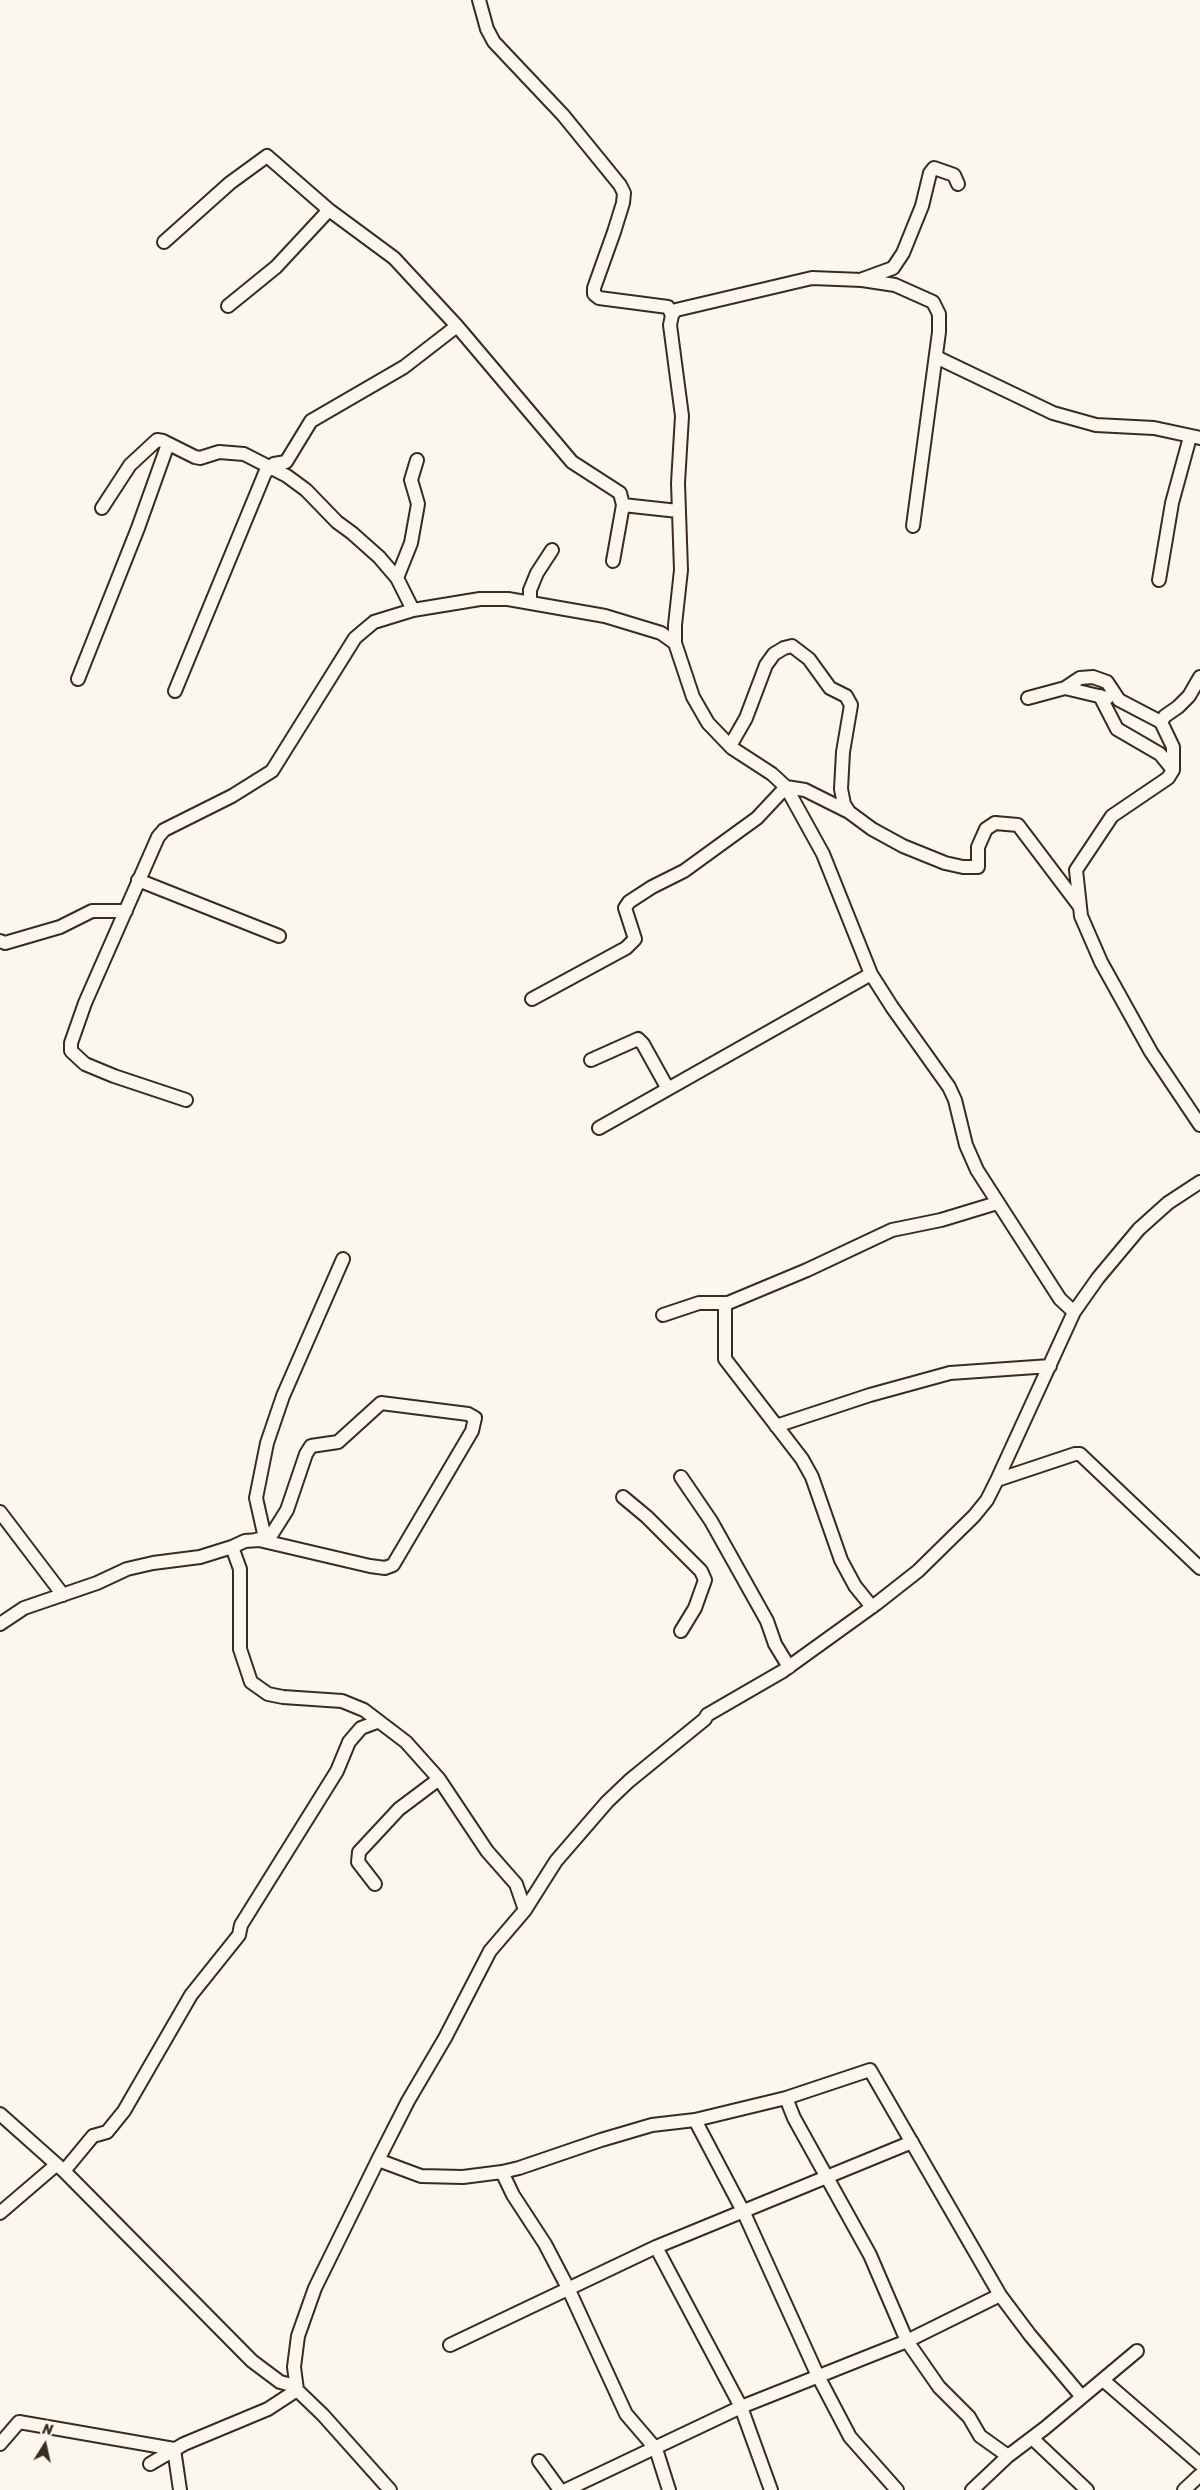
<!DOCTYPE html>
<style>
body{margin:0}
#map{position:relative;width:1200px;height:2490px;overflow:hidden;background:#fbf7ec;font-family:Sriracha,sans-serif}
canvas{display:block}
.north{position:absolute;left:20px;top:2420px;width:50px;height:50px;-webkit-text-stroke:4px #fbf7ec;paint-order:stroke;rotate:10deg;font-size:14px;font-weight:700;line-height:20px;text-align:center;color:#3b2a1e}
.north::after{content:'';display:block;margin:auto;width:18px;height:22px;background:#3b2a1e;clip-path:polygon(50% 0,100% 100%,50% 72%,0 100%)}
</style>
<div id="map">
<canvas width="1200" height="2490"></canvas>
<div class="north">N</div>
</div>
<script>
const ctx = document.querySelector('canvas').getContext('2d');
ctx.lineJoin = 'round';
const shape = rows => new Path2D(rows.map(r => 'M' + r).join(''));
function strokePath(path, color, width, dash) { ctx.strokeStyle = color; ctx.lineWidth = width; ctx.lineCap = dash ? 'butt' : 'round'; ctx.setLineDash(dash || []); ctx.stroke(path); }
const minor = shape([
 [479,0,487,29,494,42,563,115,620,185,624,193,623,203,614,232,594,288,594,294,599,298,668,307,672,315],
 [164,242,230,183,267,156,329,210],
 [863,279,893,268,903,253,922,206,930,173,934,168,954,175,958,184],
 [228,306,276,267,329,210,394,258,457,326,572,462,620,493,623,505,678,511],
 [936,357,1053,413,1096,425,1154,428,1200,438],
 [102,508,130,465,157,440,163,441,195,457,200,458,219,452,244,454,287,476,306,490,337,522,352,533,379,557,397,578,413,610],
 [613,561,623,505],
 [397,578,411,543,418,504,411,480,417,460],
 [1159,580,1172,503,1190,437],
 [530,602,530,590,537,573,552,550],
 [675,643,675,625,681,570,678,483,682,416,670,325,672,315,676,310,812,278,862,280,895,285,933,302,939,314,939,332,913,526],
 [1200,677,1189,696,1178,707,1165,716,1161,722,1173,747,1173,770,1168,778,1112,816,1076,870,1081,916,1101,962,1151,1052,1200,1125],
 [78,679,138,528,168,444],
 [1065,688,1107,698],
 [175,691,265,473,274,464,286,462,311,421,404,367,457,326],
 [1100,696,1117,729,1160,754,1173,770],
 [1028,698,1065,688,1080,678,1093,677,1107,682,1119,700,1161,722],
 [730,746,746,718,766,665,774,654,784,648,792,646,809,659,830,688,846,696,851,705,843,752,841,789,844,804,849,812,872,829,903,846,945,863,963,867,978,867,978,847,986,829,995,823,1018,825,1080,907],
 [138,880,279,936],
 [0,941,5,943,60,927,92,911,126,911],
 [532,999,626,948,635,939,625,908,629,902,652,887,684,871,757,818,786,787,805,790,849,812],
 [591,1060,638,1039,643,1044,668,1089],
 [186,1100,114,1076,85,1064,71,1051,71,1043,85,1003,158,837,164,830,232,796,272,771,355,638,374,622,413,610,480,599,508,599,605,616,661,633,675,643,693,697,708,723,732,748,772,774,786,787,823,854,871,974,892,1007,949,1087,955,1100,966,1145,977,1170,1060,1299,1074,1312],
 [599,1128,871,974],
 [725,1303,725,1359,802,1459,812,1477,841,1560,855,1586,872,1607],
 [663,1315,699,1303,728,1303,807,1270,892,1230,941,1220,997,1203],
 [776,1426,870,1395,950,1373,1050,1366],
 [681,1477,711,1521,767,1621,775,1644,789,1667],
 [997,1480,1075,1454,1080,1454,1200,1568],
 [623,1497,647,1517,701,1571,705,1580,695,1608,681,1631],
 [0,1512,63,1595],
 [265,1538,256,1498,267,1443,283,1396,343,1259],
 [232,1547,245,1541,259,1540,370,1566,385,1568,393,1565,472,1431,475,1418,468,1414,381,1403,338,1442,311,1446,306,1454,287,1510,270,1537,255,1540],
 [0,1624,24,1608,97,1583,127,1569,153,1563,200,1557,232,1547,240,1569,240,1649,251,1682,268,1694,283,1697,342,1701,364,1710,406,1742,439,1779,487,1851,516,1884,525,1910],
 [375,1884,358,1862,359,1852,399,1809,439,1779],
 [786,2098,794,2118,870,2255,907,2341,939,2387,969,2417,980,2436,1008,2456],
 [0,2114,64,2171,252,2361,280,2382,296,2386],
 [695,2120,744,2213,818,2376,850,2437,897,2490],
 [378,2160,421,2176,463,2177,502,2172,519,2168,601,2140,652,2125,695,2120,786,2098,870,2070,1000,2295,1030,2335,1082,2397],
 [64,2171,93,2136,107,2132,124,2111,191,1995,239,1935,241,1925,337,1771,349,1742,361,1728,377,1722],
 [502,2172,513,2195,545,2244,568,2288,626,2414,656,2449,669,2490],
 [0,2213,56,2165],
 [656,2247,741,2407,771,2490],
 [450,2345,656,2247,912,2142],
 [1103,2380,1200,2464],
 [1032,2438,1087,2490],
 [0,2444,19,2422,174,2449,180,2490],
 [539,2461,560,2490],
 [150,2464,184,2444,268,2409,297,2390],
 [390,2490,323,2415,297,2390,294,2367,298,2336,315,2288,378,2160,408,2101,445,2038,490,1951,525,1910,556,1861,607,1802,629,1781,705,1719,707,1715,783,1671,876,1604,918,1571,974,1516,987,1500,997,1480,1074,1312,1098,1278,1139,1229,1168,1203,1200,1182],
 [566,2490,741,2407,907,2341,1000,2295],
 [972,2490,1008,2456,1045,2428,1137,2351],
 [1184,2490,1200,2475]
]);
strokePath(minor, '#3b2a1e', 16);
strokePath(minor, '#fbf7ec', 12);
</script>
